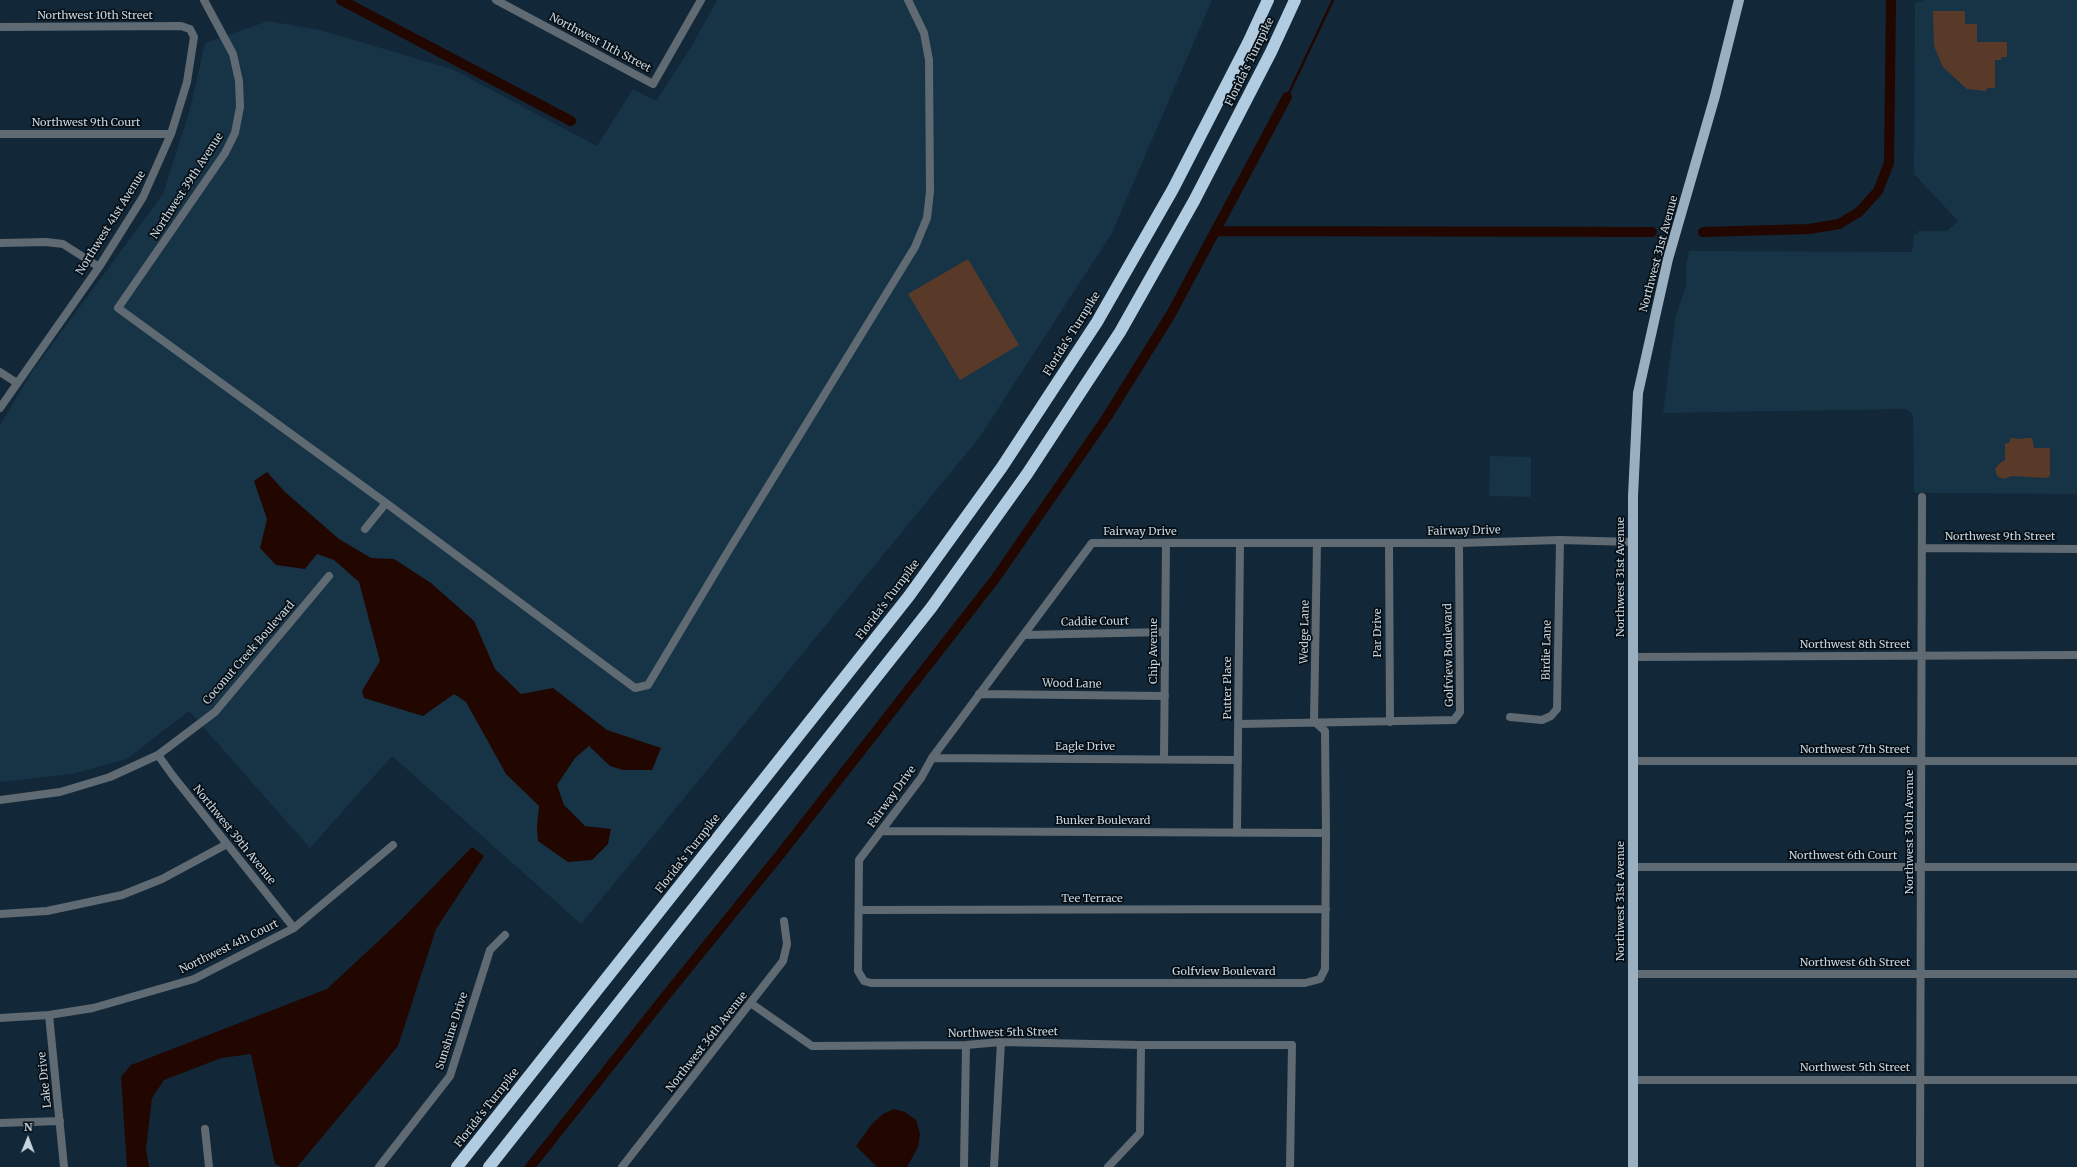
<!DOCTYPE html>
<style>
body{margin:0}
#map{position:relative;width:2077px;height:1167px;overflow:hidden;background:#122737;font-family:Merriweather,serif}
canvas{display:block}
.north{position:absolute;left:8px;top:1119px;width:40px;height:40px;-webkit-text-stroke:3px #060f16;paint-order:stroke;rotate:1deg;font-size:11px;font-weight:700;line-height:16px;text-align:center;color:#c7d4de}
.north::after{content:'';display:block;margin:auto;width:14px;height:18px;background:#c7d4de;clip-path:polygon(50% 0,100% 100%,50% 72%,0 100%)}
</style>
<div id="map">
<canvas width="2077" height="1167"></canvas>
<div class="north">N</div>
</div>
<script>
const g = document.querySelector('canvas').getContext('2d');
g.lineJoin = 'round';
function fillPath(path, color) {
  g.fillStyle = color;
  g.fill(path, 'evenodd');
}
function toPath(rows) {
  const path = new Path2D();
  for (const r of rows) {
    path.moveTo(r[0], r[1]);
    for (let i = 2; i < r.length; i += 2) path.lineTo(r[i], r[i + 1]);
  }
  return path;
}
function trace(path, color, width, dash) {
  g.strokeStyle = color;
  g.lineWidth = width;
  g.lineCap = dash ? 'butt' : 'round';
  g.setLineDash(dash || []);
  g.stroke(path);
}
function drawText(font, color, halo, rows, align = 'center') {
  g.font = font + ' Merriweather,serif';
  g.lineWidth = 3.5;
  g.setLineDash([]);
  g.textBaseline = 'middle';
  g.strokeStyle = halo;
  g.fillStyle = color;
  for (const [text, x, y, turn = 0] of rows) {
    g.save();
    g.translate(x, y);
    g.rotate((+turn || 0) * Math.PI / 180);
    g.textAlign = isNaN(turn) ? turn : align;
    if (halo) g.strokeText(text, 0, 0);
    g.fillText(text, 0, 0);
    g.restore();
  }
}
const built = toPath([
 [717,0,1212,0,1112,233,979,438,581,924,392,756,310,848,189,711,127,759,72,774,0,782,0,425,33,370,163,194,190,109,205,43,268,21,320,30,452,69,597,146,633,89,656,101,691,47],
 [1924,0,2077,0,2077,494,1914,493,1913,416,1911,412,1906,409,1663,413,1676,315,1686,286,1686,267,1689,251,1912,252,1914,235,1917,235,1918,231,1947,231,1958,221,1914,174,1915,3],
 [1490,456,1531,457,1531,497,1489,496]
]);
const green = toPath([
 [1933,11,1965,11,1965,24,1977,24,1977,42,2007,42,2007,57,2001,57,2001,60,1995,60,1995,88,1987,88,1986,91,1967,89,1943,67,1934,46],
 [968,259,1019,345,960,380,908,294],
 [2010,438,2023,439,2024,438,2032,438,2034,448,2050,448,2050,476,2046,478,2012,476,2003,479,1997,476,1995,469,2000,463,2005,460,2005,444,2010,442]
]);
const water = toPath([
 [267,472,285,492,339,539,371,558,394,559,431,583,474,621,495,669,521,694,553,688,607,730,661,748,652,770,623,770,610,766,589,746,575,758,557,785,564,805,585,826,611,829,608,844,592,860,568,862,538,841,537,827,539,806,506,774,466,702,454,694,423,716,364,698,362,691,380,661,359,582,334,560,317,554,305,569,276,565,260,548,267,519,254,481],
 [472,847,484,856,436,929,398,1046,297,1167,282,1167,275,1164,251,1054,221,1058,164,1080,152,1098,146,1149,149,1167,127,1167,121,1077,131,1065,327,989,401,920],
 [894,1109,905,1112,916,1120,920,1134,918,1147,907,1167,877,1167,856,1146,872,1124,883,1114]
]);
const stream = toPath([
 [1287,97,1333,0]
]);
const canal = toPath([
 [341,0,571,121],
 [1216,231,1652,232],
 [1703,232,1809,229,1839,224,1859,212,1878,191,1889,163,1891,0],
 [530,1167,668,993,782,852,995,579,1107,417,1171,314,1287,97]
]);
const minor = toPath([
 [204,0,233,54,239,81,240,107,235,133,225,153,118,308,386,503,635,688,648,685,724,558,915,247,927,218,930,192,929,60,924,33,908,0],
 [496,0,653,84,701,0],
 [0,27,181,26,190,29,194,37,187,82,171,134,143,197,99,267,0,408],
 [0,134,171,134],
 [0,243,46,242,63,244,99,267],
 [0,372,17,383],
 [365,529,386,503],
 [1317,543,1314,721,1325,731,1326,833,1325,969,1320,979,1305,983,871,983,864,981,858,971,859,860,921,778,932,758,1092,543,1459,543,1560,540,1633,542],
 [1389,543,1390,722],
 [1923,548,2077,549],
 [1024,635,1165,632],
 [1634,657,2077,655],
 [979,694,1165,696],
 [1510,717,1542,720,1551,716,1557,709,1560,540],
 [1239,724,1454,720,1460,712,1459,543],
 [158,755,173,776,294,928],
 [932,758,1238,760],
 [1164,759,1166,543],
 [1633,761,2077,761],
 [0,800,60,792,110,777,158,755,215,712,329,576],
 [881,831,1326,833],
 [1237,833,1240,543],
 [1633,867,2077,867],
 [859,910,1326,909],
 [0,914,47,911,122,895,162,879,227,844],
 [1633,974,2077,974],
 [752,1004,812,1046,966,1045,1001,1042,1141,1045,1292,1045,1290,1167],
 [49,1015,64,1167],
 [0,1018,49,1015,93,1008,194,979,294,928,393,845],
 [1633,1080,2077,1080],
 [0,1123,60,1121],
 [205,1129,209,1167],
 [379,1167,450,1076,490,950,505,935],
 [622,1167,783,961,787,944,784,921],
 [964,1167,966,1045],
 [994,1167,1001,1042],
 [1108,1167,1140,1133,1141,1045],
 [1920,1167,1922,497]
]);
const primary = toPath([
 [1633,1167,1633,496,1638,393,1668,259,1715,96,1739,0]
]);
const motorway = toPath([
 [457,1167,909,596,1002,467,1097,322,1173,189,1248,43,1268,0],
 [489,1167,931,608,1027,474,1120,332,1194,201,1271,52,1295,0]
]);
const streetNames = [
 ["Northwest 10th Street",95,16],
 ["Northwest 11th Street",600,43,28],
 ["Florida's Turnpike",1250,62,-64],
 ["Northwest 9th Court",86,123],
 ["Northwest 39th Avenue",187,186,-57],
 ["Northwest 41st Avenue",111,223,-58],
 ["Northwest 31st Avenue",1659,254,-75],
 ["Florida's Turnpike",1072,334,-58],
 ["Fairway Drive",1464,531,-1],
 ["Fairway Drive",1140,532],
 ["Northwest 9th Street",2000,537],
 ["Northwest 31st Avenue",1621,577,-90],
 ["Florida's Turnpike",888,600,-53],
 ["Caddie Court",1095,622,-1],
 ["Wedge Lane",1305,632,-89],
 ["Par Drive",1378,633,-90],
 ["Northwest 8th Street",1855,645],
 ["Birdie Lane",1547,650,-89],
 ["Chip Avenue",1154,651,-90],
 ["Coconut Creek Boulevard",249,653,-49],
 ["Golfview Boulevard",1449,655,-91],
 ["Wood Lane",1072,684,1],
 ["Putter Place",1228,688,-90],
 ["Eagle Drive",1085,747],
 ["Northwest 7th Street",1855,750],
 ["Fairway Drive",892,797,-54],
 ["Bunker Boulevard",1103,821],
 ["Northwest 30th Avenue",1910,832,-90],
 ["Northwest 39th Avenue",234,835,51],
 ["Florida's Turnpike",688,854,-52],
 ["Northwest 6th Court",1843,856],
 ["Tee Terrace",1092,899],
 ["Northwest 31st Avenue",1621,901,-90],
 ["Northwest 4th Court",229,947,-26],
 ["Northwest 6th Street",1855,963],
 ["Golfview Boulevard",1224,972],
 ["Sunshine Drive",452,1031,-72],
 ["Northwest 5th Street",1003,1033,-1],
 ["Northwest 36th Avenue",707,1042,-52],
 ["Northwest 5th Street",1855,1068],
 ["Lake Drive",45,1080,-96],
 ["Florida's Turnpike",487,1108,-52]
];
fillPath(built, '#173346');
fillPath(green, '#593a29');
fillPath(water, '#210700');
trace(stream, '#210700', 2.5);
trace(canal, '#210700', 10);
trace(minor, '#606a72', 8);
trace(primary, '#9ab0c1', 10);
trace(motorway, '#b1cce0', 12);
drawText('11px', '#c7d4de', '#060f16', streetNames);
</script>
